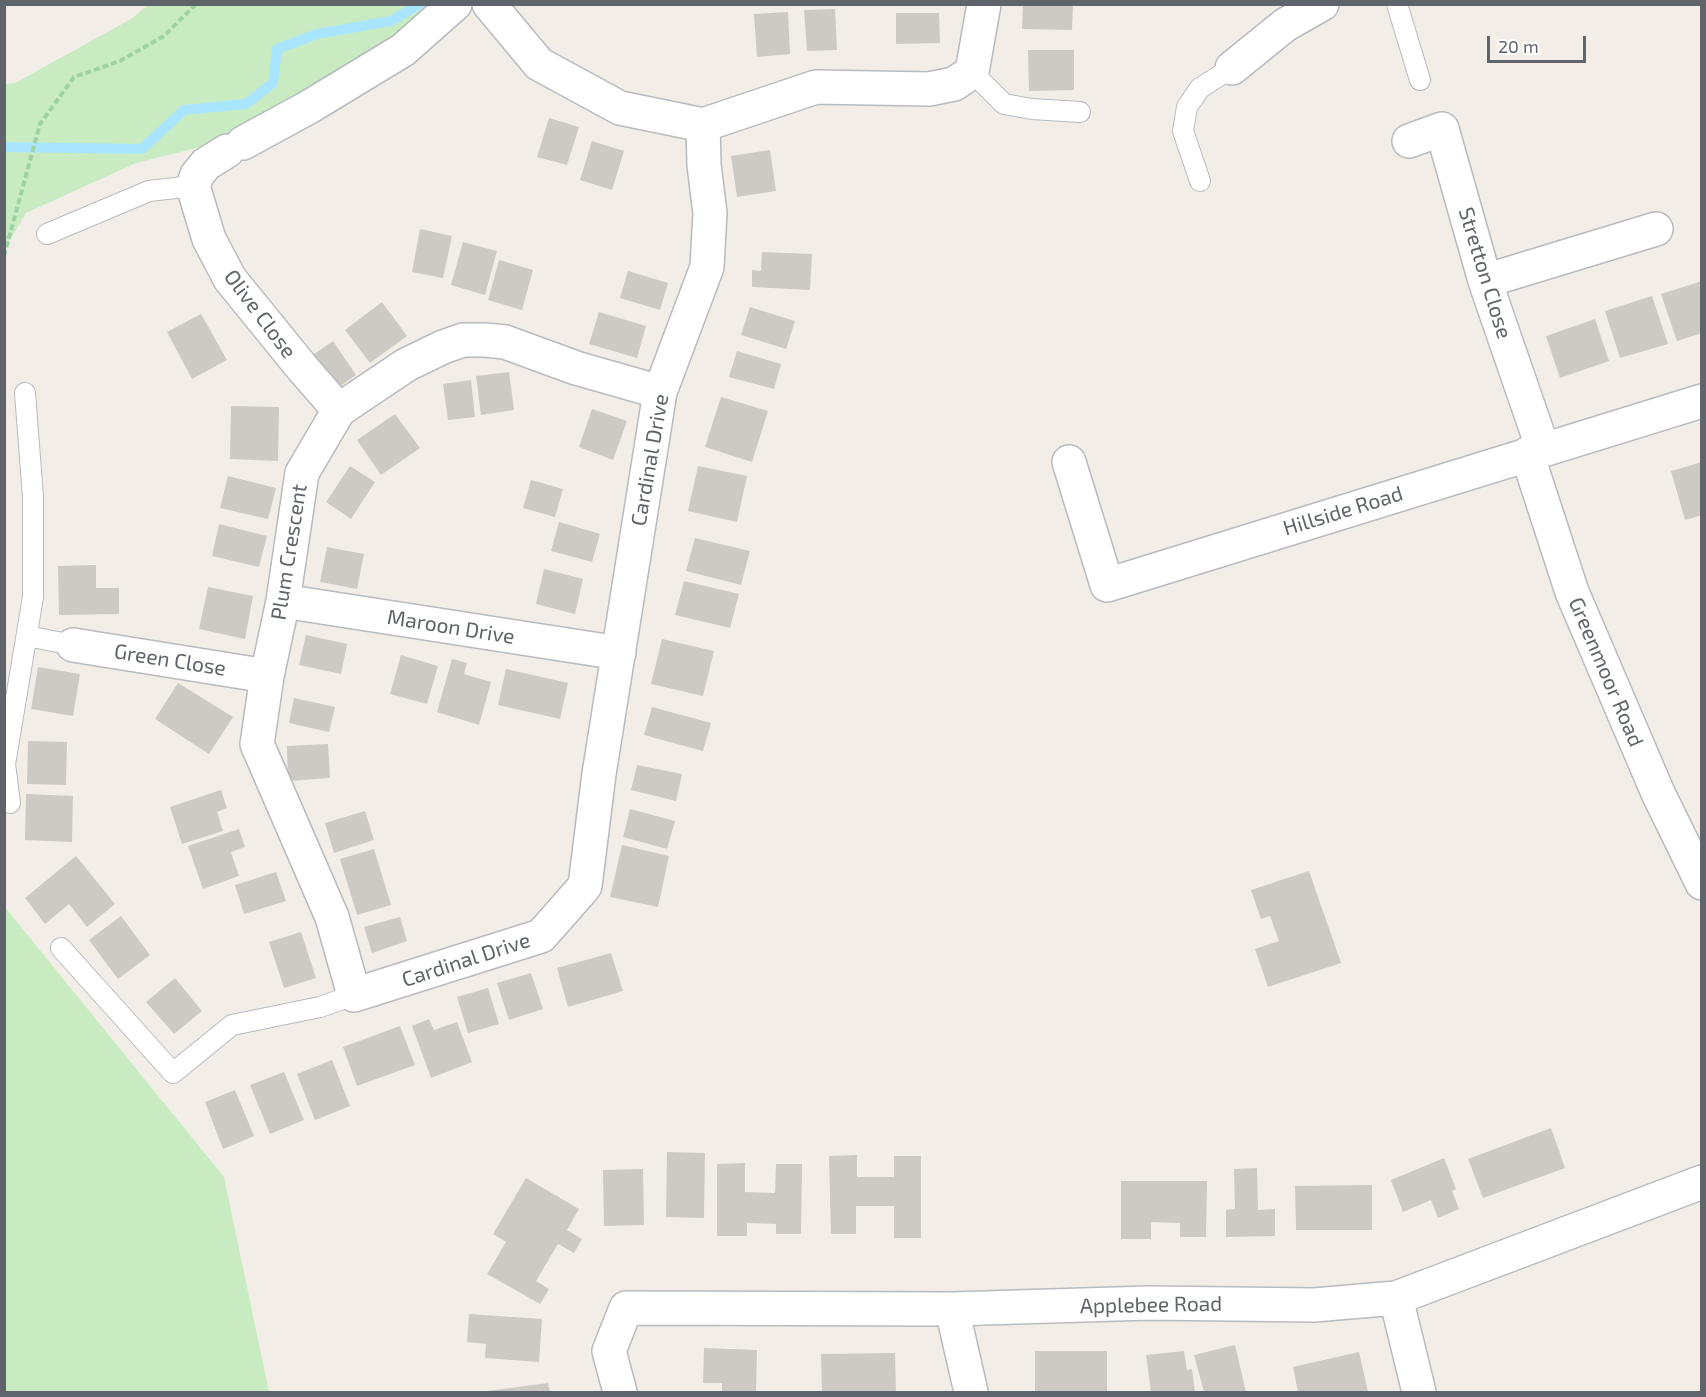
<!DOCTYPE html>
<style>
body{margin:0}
#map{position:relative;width:1706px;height:1397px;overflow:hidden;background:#f2eee7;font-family:"Exo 2",sans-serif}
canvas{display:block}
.frame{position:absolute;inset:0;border:6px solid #5e6469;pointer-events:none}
.scale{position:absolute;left:1487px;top:36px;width:99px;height:27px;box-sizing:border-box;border:3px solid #5e6469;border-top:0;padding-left:8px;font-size:18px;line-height:21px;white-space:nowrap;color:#5e6469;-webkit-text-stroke:4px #fff;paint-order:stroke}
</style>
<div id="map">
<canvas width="1706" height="1397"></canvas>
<div class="frame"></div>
<div class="scale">20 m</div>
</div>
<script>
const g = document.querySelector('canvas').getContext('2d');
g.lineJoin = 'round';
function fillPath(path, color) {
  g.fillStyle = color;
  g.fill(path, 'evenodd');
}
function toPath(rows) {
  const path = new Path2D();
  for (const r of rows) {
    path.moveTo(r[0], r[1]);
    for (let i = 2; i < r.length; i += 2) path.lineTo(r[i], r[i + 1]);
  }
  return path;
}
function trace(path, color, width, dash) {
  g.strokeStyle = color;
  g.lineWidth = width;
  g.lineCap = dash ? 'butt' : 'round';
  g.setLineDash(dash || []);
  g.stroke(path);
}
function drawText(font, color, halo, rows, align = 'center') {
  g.font = font + ' "Exo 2",sans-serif';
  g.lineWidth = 6;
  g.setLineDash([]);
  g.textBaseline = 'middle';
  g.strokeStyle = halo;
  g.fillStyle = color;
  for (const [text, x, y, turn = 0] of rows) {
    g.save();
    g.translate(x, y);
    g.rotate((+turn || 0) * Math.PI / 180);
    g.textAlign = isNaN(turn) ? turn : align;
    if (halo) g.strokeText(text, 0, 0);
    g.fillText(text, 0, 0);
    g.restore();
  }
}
const green = toPath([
 [148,5,465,5,322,117,136,163,26,213,5,248,5,84,15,83,131,19],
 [4,906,224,1177,269,1392,5,1392]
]);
const stream = toPath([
 [4,147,142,149,184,110,246,104,273,83,277,49,317,34,391,21,420,4]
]);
const building = toPath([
 [1023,4,1073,4,1072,30,1022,29],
 [835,9,837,50,807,51,804,10],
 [788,12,790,54,757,57,754,14],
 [896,13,939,13,940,43,896,44],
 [1028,50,1074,50,1074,90,1029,91],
 [549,118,579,127,567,165,537,157],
 [592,141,624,151,612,190,580,180],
 [770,150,776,191,737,197,731,156],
 [420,229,452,236,443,278,412,272],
 [463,242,497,251,485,295,451,285],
 [762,252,812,254,810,290,752,287,752,270,761,271],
 [499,260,533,270,522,310,488,300],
 [628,271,668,283,660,310,620,298],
 [1702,281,1702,333,1677,341,1661,294],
 [1652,296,1668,344,1620,358,1605,311],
 [382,302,407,336,370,363,345,330],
 [750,307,795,321,786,349,741,335],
 [599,312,646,326,637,358,589,344],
 [201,314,227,360,192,379,167,332],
 [1595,319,1609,361,1560,378,1546,336],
 [333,341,356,375,330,393,307,359],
 [737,351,781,364,774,389,729,377],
 [509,372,514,410,481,415,476,376],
 [471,380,475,417,448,420,443,384],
 [721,397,768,411,752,462,705,447],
 [231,406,279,407,278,461,230,459],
 [592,409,627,421,613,460,579,447],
 [395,414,420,448,381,475,357,440],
 [1702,462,1702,515,1685,520,1671,471],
 [350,466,375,482,351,519,326,502],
 [698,466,747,476,737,522,688,511],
 [228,476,276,488,268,519,220,508],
 [531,480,563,489,555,517,523,508],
 [559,522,600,534,592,562,551,551],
 [219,524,267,536,259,567,212,556],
 [695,538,750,551,741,585,686,571],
 [327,547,364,554,357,589,320,582],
 [96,565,96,588,119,588,119,614,59,615,58,566],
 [544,569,583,579,575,614,536,604],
 [684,581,739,594,730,628,675,615],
 [208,587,253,596,245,639,199,629],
 [306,635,347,644,341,674,299,665],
 [662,639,714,651,703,696,651,684],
 [401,655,438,666,427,704,390,694],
 [452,659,467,663,464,674,491,682,479,725,437,712],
 [38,667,80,674,73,716,31,709],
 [506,669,568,683,560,719,498,705],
 [178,683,233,717,209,754,155,719],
 [294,698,335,707,329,732,289,723],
 [652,707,711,723,703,751,644,735],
 [28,741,67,742,66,785,27,784],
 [328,744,330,778,288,781,287,746],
 [637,765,682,774,676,801,631,790],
 [221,790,227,808,217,812,223,831,182,844,170,807],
 [26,794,73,796,72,842,25,840],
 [630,809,675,821,667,849,623,837],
 [365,811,374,840,334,853,325,823],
 [239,829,245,847,231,852,239,876,203,889,188,846],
 [622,845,669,856,658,907,610,897],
 [374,849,391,905,357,915,340,859],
 [76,856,115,904,87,927,69,904,45,924,25,898],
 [1309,871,1341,963,1268,987,1255,949,1279,941,1270,916,1261,919,1251,890],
 [276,872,286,901,244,914,235,885],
 [121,916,150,955,118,979,89,940],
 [400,917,407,941,372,953,364,927],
 [301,932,316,978,284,988,269,942],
 [611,953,623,991,568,1007,557,968],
 [531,973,543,1009,509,1020,497,983],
 [175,978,202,1011,174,1034,146,1002],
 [488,988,499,1024,468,1033,457,997],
 [429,1019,434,1030,457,1022,472,1062,431,1078,412,1026],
 [400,1026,415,1065,357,1086,343,1047],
 [332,1060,350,1106,315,1120,297,1074],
 [284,1072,304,1120,270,1134,250,1085],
 [235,1090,254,1136,223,1149,205,1102],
 [1551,1128,1565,1168,1483,1198,1468,1159],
 [667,1152,705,1153,704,1218,666,1217],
 [857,1155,857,1177,894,1177,894,1156,921,1156,921,1238,894,1238,894,1206,856,1206,856,1234,831,1234,829,1156],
 [1444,1158,1456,1189,1452,1191,1459,1209,1438,1218,1431,1200,1403,1212,1391,1180],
 [745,1163,745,1192,775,1193,776,1164,802,1164,801,1234,776,1234,776,1224,747,1223,747,1236,717,1236,717,1164],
 [1257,1168,1258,1210,1275,1209,1275,1236,1226,1237,1226,1210,1235,1209,1234,1169],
 [643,1169,644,1225,604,1226,603,1170],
 [526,1178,579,1209,567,1230,582,1239,574,1253,558,1244,536,1281,549,1289,540,1304,487,1274,506,1242,493,1234],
 [1121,1181,1207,1181,1206,1237,1180,1237,1180,1223,1151,1222,1151,1239,1121,1239],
 [1372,1185,1372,1230,1296,1230,1295,1186],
 [469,1314,542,1319,539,1362,485,1358,486,1344,467,1342],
 [1235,1345,1246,1392,1204,1392,1194,1355],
 [704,1348,757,1350,756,1392,722,1392,722,1383,703,1383],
 [1035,1351,1107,1351,1107,1392,1035,1392],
 [1184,1351,1187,1370,1192,1369,1195,1392,1151,1392,1146,1355],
 [1359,1352,1368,1392,1298,1392,1293,1367],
 [895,1353,896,1392,822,1392,821,1354],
 [548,1383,550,1392,487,1392,487,1391]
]);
const path = toPath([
 [4,256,40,124,74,77,120,61,164,36,196,4]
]);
const lane = toPath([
 [1397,4,1420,80],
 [972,72,1004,104,1032,109,1080,112],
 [1200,181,1183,131,1187,107,1200,88,1232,68],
 [47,234,149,191,193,186],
 [27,636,73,645],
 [10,803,5,764,33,597,33,497,25,393],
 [61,948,173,1073,232,1025,320,1007,354,995]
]);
const street = toPath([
 [489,4,539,64,620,108,703,125],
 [1232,68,1285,25,1322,4],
 [1409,141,1442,129,1485,281,1543,449],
 [243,143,309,107,403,50,455,4],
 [227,151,206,164,197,175,193,186,209,239,230,279,304,370,339,410],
 [1485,281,1656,229],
 [660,392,576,368,505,342,485,340,463,340,443,347,406,365,339,410,302,473,283,601,267,676,257,744,332,917,354,995,541,936,585,886,599,774,660,392,707,267,710,213,704,165,703,125,816,87,929,89,954,84,972,72,984,4],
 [1527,454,1572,592,1658,793,1702,883],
 [1069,462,1107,585,1702,401],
 [283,601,619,653],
 [73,645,267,676],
 [1396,1298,1419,1392],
 [952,1309,971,1392],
 [620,1392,609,1351,626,1308,952,1309,1149,1303,1314,1305,1396,1298,1702,1182]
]);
const streetNames = [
 ["Stretton Close",1485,273,73],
 ["Olive Close",260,314,53],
 ["Cardinal Drive",650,460,-80],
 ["Hillside Road",1343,511,-17],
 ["Plum Crescent",289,552,-81],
 ["Maroon Drive",451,627,9],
 ["Green Close",170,660,9],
 ["Greenmoor Road",1606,672,67],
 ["Cardinal Drive",466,960,-18],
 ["Applebee Road",1151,1305,-1]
];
fillPath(green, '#c8ebc2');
trace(stream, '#aae5ff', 10);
fillPath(building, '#cdc9c4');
trace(lane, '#b7bbbf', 22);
trace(street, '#b7bbbf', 36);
trace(path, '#9dd2a5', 4, [6, 3]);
trace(lane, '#fff', 20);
trace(street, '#fff', 33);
drawText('21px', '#5e6469', '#fff', streetNames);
</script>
